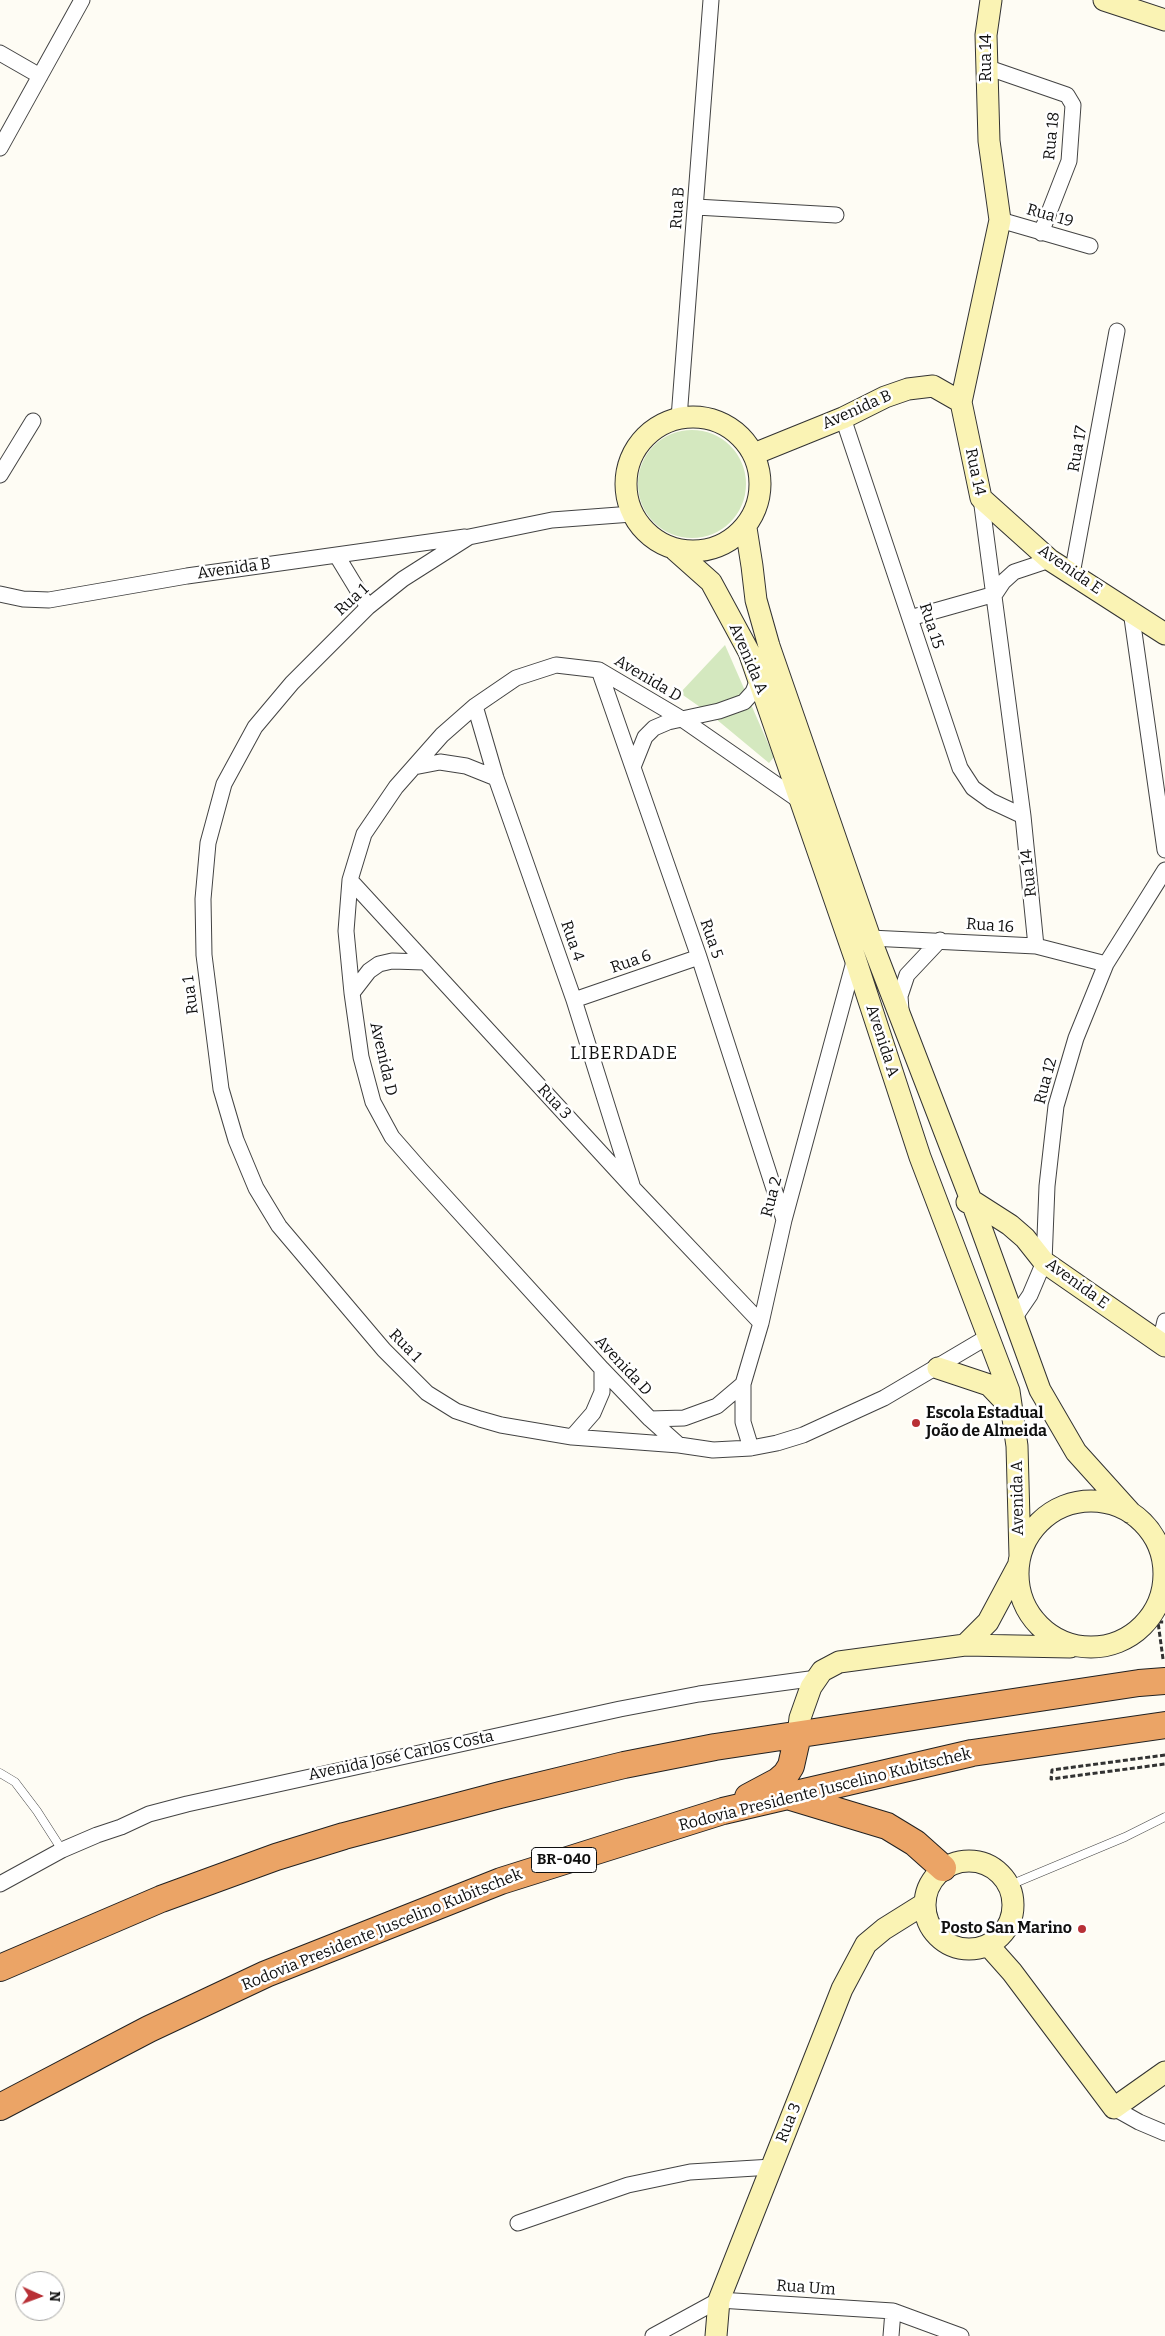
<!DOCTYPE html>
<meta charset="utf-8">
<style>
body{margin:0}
#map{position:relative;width:1165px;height:2336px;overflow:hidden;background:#fefcf4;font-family:Bitter,serif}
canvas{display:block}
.north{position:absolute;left:15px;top:2271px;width:50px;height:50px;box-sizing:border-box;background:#fff;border:1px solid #9f9f9f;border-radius:50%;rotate:92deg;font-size:14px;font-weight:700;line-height:20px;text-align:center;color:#101010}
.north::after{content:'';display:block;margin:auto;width:18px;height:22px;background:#b83036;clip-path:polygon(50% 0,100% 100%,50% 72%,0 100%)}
</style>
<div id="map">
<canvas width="1165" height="2336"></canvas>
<div class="north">N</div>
</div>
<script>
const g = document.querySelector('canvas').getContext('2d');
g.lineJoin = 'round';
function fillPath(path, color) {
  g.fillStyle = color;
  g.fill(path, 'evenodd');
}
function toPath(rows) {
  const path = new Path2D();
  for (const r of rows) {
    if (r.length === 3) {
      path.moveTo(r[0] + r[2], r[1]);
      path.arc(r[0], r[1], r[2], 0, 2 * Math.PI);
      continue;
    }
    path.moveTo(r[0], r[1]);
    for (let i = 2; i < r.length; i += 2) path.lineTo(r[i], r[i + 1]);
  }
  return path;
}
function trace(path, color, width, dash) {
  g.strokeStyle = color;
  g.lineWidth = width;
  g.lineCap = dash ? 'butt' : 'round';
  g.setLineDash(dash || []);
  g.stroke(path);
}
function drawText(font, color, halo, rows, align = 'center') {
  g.font = font + ' Bitter,serif';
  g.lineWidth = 5;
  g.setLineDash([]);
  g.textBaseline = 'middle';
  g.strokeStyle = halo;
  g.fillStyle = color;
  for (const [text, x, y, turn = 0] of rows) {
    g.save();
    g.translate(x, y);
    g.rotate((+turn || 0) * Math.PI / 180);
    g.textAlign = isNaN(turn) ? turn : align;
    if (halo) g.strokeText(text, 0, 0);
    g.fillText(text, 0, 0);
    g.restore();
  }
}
const green = toPath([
 [692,484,54],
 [725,645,774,757,769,763,710,714,680,693]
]);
const path = toPath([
 [1163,1659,1158,1622,1165,1622],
 [1165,1755,1052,1770,1051,1779,1165,1764]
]);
const lane = toPath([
 [0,1773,15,1782,37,1811,62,1850],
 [1010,1885,1125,1837,1165,1817]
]);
const street = toPath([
 [0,53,40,76],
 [986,67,1067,95,1073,105,1069,161,1041,233],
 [0,148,82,0],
 [696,207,836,215],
 [1000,220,1090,246],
 [679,418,711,0],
 [843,418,960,768,973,788,991,801,1023,816],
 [0,475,33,421],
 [981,498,1023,816,1036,946],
 [632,514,552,520,469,537,403,579,368,607,292,683,255,727,224,784,208,843,203,899,204,955,221,1089,236,1140,256,1188,279,1226,384,1350,427,1393,456,1411,480,1419,501,1425,572,1437,679,1445],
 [337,556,368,607],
 [1072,574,1117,331],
 [0,594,23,599,49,600,187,576,465,537],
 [1131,611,1165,850],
 [910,618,995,594,1003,582,1014,572,1050,560],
 [599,670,699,957,784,1220],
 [475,706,496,778,574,1000,632,1185],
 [414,767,440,762,466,766,496,778],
 [633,767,645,737,654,728,668,722,719,711,744,702,753,692,759,677],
 [800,801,682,719,599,670,556,665,516,678,475,706,442,735,396,787,364,834,350,880,346,931,352,993,361,1057,373,1102,392,1137,420,1169,602,1369,650,1419,679,1445,713,1450,751,1448,777,1443,803,1435,884,1398,989,1336],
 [350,880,633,1188,761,1323],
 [870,938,1036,946,1106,964],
 [352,993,369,971,379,964,392,961,424,962],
 [574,1000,699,957],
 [901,1010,900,996,907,975,940,940],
 [1015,1317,1030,1295,1044,1262,1047,1186,1056,1106,1076,1038,1106,964,1165,870],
 [1160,1342,1165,1321],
 [650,1419,684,1418,717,1406,743,1384],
 [572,1437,593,1413,602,1392,602,1369],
 [751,1448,743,1422,743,1384,761,1323,784,1220,855,958],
 [0,1884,62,1850,97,1835,121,1827,149,1814,187,1804,620,1709,699,1694,817,1678],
 [1114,2108,1139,2122,1165,2133],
 [518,2223,628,2185,690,2172,772,2167],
 [653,2336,719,2300,893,2311,961,2336],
 [891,2336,893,2311]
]);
const secondary = toPath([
 [991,0,986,35,989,141,1000,220,961,402,981,498,1050,560,1165,634],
 [1104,0,1165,20],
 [693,484,67],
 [754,454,843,418,885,397,908,389,933,386,961,402],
 [746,528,752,566,756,600,769,646,870,938,971,1200,1040,1390,1076,1452,1131,1513],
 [675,550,711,582,749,652,855,958,920,1157,1009,1391,1017,1446,1020,1556],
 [967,1202,971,1200,1010,1225,1025,1238,1044,1262,1165,1346],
 [938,1368,989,1385,1011,1408],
 [1091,1574,73],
 [965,1645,988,1622,1018,1566],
 [798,1735,800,1718,811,1687,822,1671,839,1662,965,1645,1070,1647],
 [969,1905,44],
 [988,1945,1012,1972,1114,2108,1165,2072],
 [716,2336,719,2300,842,1989,866,1944,884,1929,924,1904]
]);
const highway = toPath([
 [748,1797,778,1781,786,1774,791,1766,798,1735],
 [791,1797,887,1826,915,1843,943,1868],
 [0,1968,161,1899,276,1857,344,1836,500,1795,624,1765,715,1747,1139,1683,1165,1681],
 [0,2107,149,2029,266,1974,501,1881,723,1811,972,1753,1165,1725]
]);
const markers = [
 [916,1423,5,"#b83036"],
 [1082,1929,5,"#b83036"]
];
const shields = [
 [564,1860,65]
];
const shieldNames = [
 ["BR-040",564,1860]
];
const streetNames = [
 ["Rua 14",987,58,-90],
 ["Rua 18",1052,136,-84],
 ["Rua B",678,208,-86],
 ["Rua 19",1050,216,16],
 ["Avenida B",857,410,-24],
 ["Rua 17",1078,449,-80],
 ["Rua 14",975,472,78],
 ["Avenida B",234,569,-8],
 ["Avenida E",1070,570,35],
 ["Rua 1",352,600,-42],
 ["Rua 15",931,626,72],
 ["Avenida A",748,659,67],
 ["Avenida D",648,679,31],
 ["Rua 14",1029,873,-96],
 ["Rua 16",990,926,4],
 ["Rua 5",711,939,71],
 ["Rua 4",572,941,71],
 ["Rua 6",631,962,-19],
 ["Rua 1",191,995,-97],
 ["Avenida A",882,1041,72],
 ["Avenida D",383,1059,77],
 ["Rua 12",1046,1081,-75],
 ["Rua 3",554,1102,47],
 ["Rua 2",772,1197,-75],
 ["Avenida E",1077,1284,36],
 ["Rua 1",405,1346,46],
 ["Avenida D",623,1366,47],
 ["Avenida A",1018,1498,-91],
 ["Avenida José Carlos Costa",401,1756,-12],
 ["Rodovia Presidente Juscelino Kubitschek",825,1790,-14],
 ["Rodovia Presidente Juscelino Kubitschek",382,1930,-22],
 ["Rua 3",789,2123,-68],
 ["Rua Um",806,2288,4]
];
const poiNames = [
 ["Escola Estadual",926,1414],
 ["João de Almeida",926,1432],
 ["Posto San Marino",1072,1929,"right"]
];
const neighbourhoodNames = [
 ["LIBERDADE",624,1054]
];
fillPath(green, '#d4e8bf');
trace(lane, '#434343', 9);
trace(street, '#434343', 17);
trace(secondary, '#323232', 23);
trace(highway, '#212121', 28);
trace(path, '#323232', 3, [5, 2.5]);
trace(lane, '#fff', 8);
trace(street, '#fff', 15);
trace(secondary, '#faf3b4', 21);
trace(highway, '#eba466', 26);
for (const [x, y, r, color] of markers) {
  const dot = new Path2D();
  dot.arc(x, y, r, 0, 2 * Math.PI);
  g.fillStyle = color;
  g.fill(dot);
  trace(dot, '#fff', 2);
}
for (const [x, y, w] of shields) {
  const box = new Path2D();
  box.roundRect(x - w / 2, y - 12.5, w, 25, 4);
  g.fillStyle = '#fff';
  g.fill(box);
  trace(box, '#101010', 1);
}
drawText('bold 15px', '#101010', null, shieldNames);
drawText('16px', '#101010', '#fff', streetNames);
drawText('bold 16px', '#101010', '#fff', poiNames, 'left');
g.letterSpacing = '1px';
drawText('18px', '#101010', '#fff', neighbourhoodNames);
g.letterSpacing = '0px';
</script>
